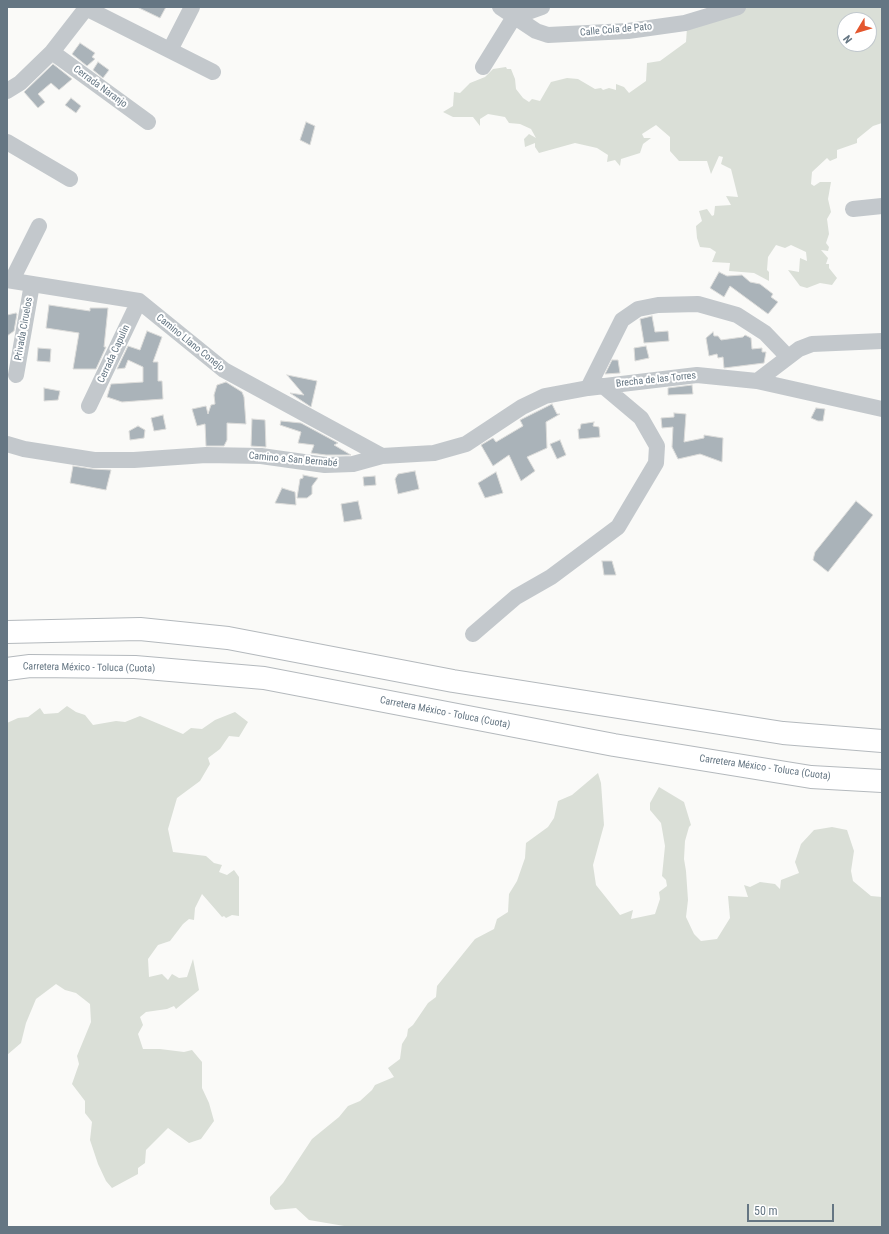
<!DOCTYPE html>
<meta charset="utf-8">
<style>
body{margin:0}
#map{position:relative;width:889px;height:1234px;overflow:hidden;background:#fafaf8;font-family:"Roboto Condensed",sans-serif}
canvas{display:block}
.frame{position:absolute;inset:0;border:8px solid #657683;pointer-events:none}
.north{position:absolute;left:837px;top:12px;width:40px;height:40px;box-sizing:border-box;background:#fff;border:1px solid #c1c8cd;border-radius:50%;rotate:232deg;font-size:11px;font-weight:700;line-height:16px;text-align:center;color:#657683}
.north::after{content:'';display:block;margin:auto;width:14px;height:18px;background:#e4572e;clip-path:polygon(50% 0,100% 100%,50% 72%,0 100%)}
.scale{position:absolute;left:747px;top:1204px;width:87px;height:18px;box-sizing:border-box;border:2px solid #657683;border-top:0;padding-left:5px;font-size:12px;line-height:14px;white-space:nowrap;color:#657683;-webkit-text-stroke:3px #fff;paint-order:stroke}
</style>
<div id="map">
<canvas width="889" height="1234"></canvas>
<div class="frame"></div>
<div class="north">N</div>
<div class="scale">50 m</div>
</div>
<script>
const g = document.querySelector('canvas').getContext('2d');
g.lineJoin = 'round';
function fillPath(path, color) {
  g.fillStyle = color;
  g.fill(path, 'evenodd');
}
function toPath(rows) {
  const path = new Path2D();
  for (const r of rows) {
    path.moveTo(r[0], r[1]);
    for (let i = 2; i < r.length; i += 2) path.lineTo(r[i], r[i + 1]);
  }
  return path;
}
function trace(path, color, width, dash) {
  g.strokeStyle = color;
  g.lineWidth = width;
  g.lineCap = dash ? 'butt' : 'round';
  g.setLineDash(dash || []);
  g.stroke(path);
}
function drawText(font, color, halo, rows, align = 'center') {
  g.font = font + ' "Roboto Condensed",sans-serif';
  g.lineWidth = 4;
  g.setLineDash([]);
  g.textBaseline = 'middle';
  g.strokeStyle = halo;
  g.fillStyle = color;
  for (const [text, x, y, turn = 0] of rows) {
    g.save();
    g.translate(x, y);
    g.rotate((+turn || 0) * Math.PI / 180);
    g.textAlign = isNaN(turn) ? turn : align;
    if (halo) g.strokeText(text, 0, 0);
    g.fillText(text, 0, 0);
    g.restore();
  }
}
const green = toPath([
 [709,7,882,7,882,123,873,126,857,139,857,143,837,150,837,158,830,161,827,158,812,172,811,184,814,186,820,182,831,182,828,199,831,212,827,219,829,234,826,243,829,247,828,251,821,250,828,258,826,264,829,264,829,268,837,278,832,285,820,283,807,288,800,286,788,270,799,272,800,258,807,261,806,252,791,245,785,248,776,245,768,257,767,270,769,272,769,281,754,273,729,271,730,263,712,262,716,252,710,248,700,247,697,238,696,226,702,221,699,211,707,209,712,216,714,215,715,206,731,205,726,196,738,197,731,169,721,164,723,157,719,156,711,174,707,161,679,161,670,151,670,137,656,125,642,134,644,138,651,138,643,144,640,153,621,159,620,166,615,160,607,162,608,155,597,148,575,143,539,153,535,147,535,143,525,147,524,139,529,134,536,138,531,129,520,124,509,123,505,117,488,114,480,119,480,126,473,117,453,117,443,112,453,106,454,92,460,93,470,83,485,77,493,69,506,67,507,69,511,69,515,79,516,89,523,98,529,102,532,99,540,101,551,82,567,78,578,79,595,89,601,88,603,90,609,88,616,90,616,84,624,87,629,93,646,81,647,63,660,61,686,42,687,28],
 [845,20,869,20,869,44,845,44],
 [67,706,76,712,85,715,93,725,116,721,125,722,140,716,183,734,191,728,202,729,215,720,235,712,248,722,239,737,229,736,220,749,208,758,210,764,200,781,177,798,168,829,173,852,206,856,214,863,222,865,219,872,227,875,234,870,239,877,239,916,232,915,226,918,224,916,222,917,202,894,195,908,194,920,189,919,183,924,170,941,158,945,148,959,149,977,162,974,168,980,172,974,179,978,187,977,193,959,199,990,176,1009,174,1006,167,1009,146,1012,140,1017,143,1025,138,1034,143,1049,160,1049,184,1052,192,1050,202,1062,202,1088,209,1103,214,1121,201,1139,189,1143,168,1128,146,1150,145,1163,138,1168,138,1174,112,1188,106,1181,98,1164,90,1140,92,1122,85,1113,85,1101,72,1084,79,1064,77,1056,91,1022,90,1004,76,993,65,990,56,984,36,999,26,1023,21,1043,7,1055,7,723,18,718,28,717,40,708,44,714,58,713],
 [598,773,601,783,604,825,593,865,596,885,620,915,633,910,631,919,655,914,660,899,659,892,667,886,666,880,662,876,665,846,661,823,650,810,650,803,659,787,684,802,691,825,689,827,685,841,684,859,686,871,688,900,686,917,694,934,701,941,717,939,730,918,728,896,748,897,744,885,750,887,760,882,775,884,780,889,781,880,799,873,795,862,801,844,814,830,832,827,847,830,854,851,851,871,853,881,871,896,882,897,882,1227,350,1227,309,1220,296,1208,275,1210,270,1204,270,1197,283,1183,312,1139,339,1117,348,1106,360,1101,372,1090,375,1085,394,1077,388,1068,400,1059,402,1044,407,1036,408,1029,413,1025,428,1003,436,997,437,986,475,939,494,929,497,919,508,912,509,894,517,881,525,858,526,843,548,827,554,818,558,801,572,795]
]);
const building = toPath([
 [137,7,166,7,160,18,137,7],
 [80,43,95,53,92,57,95,59,87,66,72,54,80,43],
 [98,62,109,70,103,78,93,70,98,62],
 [53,64,72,79,59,90,51,83,38,94,45,102,38,108,24,92,53,64],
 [71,98,81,106,76,113,65,105,71,98],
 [306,122,315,126,310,145,300,140,306,122],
 [719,272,727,276,742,275,750,282,760,284,773,294,771,297,778,302,768,314,730,286,724,297,710,288,719,272],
 [49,305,90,311,90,308,108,308,104,347,106,347,96,369,73,369,79,333,46,328,49,305],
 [16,313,17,314,14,331,7,336,7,315,16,313],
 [652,316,655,332,668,331,669,341,644,343,640,319,652,316],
 [147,331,162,337,153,362,158,362,158,381,162,381,163,399,122,402,107,397,111,384,143,382,143,367,128,360,125,368,117,369,128,346,140,350,147,331],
 [713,332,714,336,718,336,721,340,743,337,745,335,751,338,752,349,762,348,762,352,766,352,764,363,724,368,723,357,718,358,717,354,709,356,706,338,713,332],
 [646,346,649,358,635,361,634,348,646,346],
 [38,348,51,349,50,362,37,361,38,348],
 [612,360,618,360,620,373,605,374,612,360],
 [287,375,317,381,311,407,290,393,304,395,287,375],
 [226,382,242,392,244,397,246,424,227,423,227,440,224,446,206,446,205,424,197,426,192,409,206,406,208,414,211,405,215,404,214,395,217,385,226,382],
 [692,385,693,394,668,395,668,388,692,385],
 [44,388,60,391,58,400,44,401,44,388],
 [552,404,557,414,560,414,546,422,547,448,527,457,535,471,521,481,509,455,493,466,481,445,493,438,496,442,523,426,520,420,552,404],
 [816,408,825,409,823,421,818,421,811,418,816,408],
 [674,413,686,414,684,442,704,438,704,435,723,438,722,462,700,454,678,459,672,447,673,427,662,428,661,418,674,417,674,413],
 [163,415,166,429,154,431,151,418,163,415],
 [252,419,265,420,266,447,251,446,252,419],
 [281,421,301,423,338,443,334,445,351,455,326,455,311,453,314,445,298,443,301,432,280,425,281,421],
 [594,422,593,426,599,427,600,437,579,439,578,429,580,429,581,424,594,422],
 [138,426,145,430,144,438,130,440,129,431,138,426],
 [560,440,566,455,557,459,550,444,560,440],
 [73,466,93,469,111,470,106,490,70,483,73,466],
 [415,471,419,489,398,494,395,479,398,474,415,471],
 [496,472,503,493,485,498,478,483,496,472],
 [303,475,318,478,312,486,312,494,307,498,297,498,300,479,303,478,303,475],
 [375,476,376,485,364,486,363,477,375,476],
 [282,488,295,492,296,505,275,503,282,488],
 [358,501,362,519,344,522,341,504,358,501],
 [856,501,873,515,828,572,813,560,815,552,856,501],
 [602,561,612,561,616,575,604,575,602,561]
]);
const minor = toPath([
 [500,7,536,31,548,35,628,31,685,23,738,7],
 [86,8,213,72],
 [170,50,192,7],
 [52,52,148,122],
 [483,67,514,17,542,7],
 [7,91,20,83,52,52,87,7],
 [7,142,70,179],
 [853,209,882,206],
 [7,280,139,301,224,370,382,456],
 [12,280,39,226],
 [16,375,32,284],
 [757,381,799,349,812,344,882,341],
 [588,388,622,320,638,309,658,305,698,304,737,315,765,333,788,357],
 [89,406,139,301],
 [7,444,24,449,94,460,134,460,206,455,261,456,325,465,353,464,382,456,434,453,466,444,522,407,545,396,588,388,697,375,757,381,882,409],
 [473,634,516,597,551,577,618,527,656,463,657,446,641,418,603,386]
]);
const highway = toPath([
 [7,632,140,629,228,638,453,681,783,733,882,741],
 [7,669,30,666,135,667,264,678,614,745,811,777,882,781]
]);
const streetNames = [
 ["Calle Cola de Pato",616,30,-5],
 ["Cerrada Naranjo",100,87,36],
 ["Privada Ciruelos",24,329,-80],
 ["Camino Llano Conejo",190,343,39],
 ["Cerrada Capulin",114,354,-65],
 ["Brecha de las Torres",656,380,-6],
 ["Camino a San Bernabé",293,460,5],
 ["Carretera México - Toluca (Cuota)",89,668,1],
 ["Carretera México - Toluca (Cuota)",445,713,11],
 ["Carretera México - Toluca (Cuota)",765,768,8]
];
fillPath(green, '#dadfd7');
fillPath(building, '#aab3b9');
trace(building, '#dcdcda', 1);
trace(highway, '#b4b9bd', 24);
trace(minor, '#c3c8cc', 16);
trace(highway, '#fff', 22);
drawText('10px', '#657683', '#fff', streetNames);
</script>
